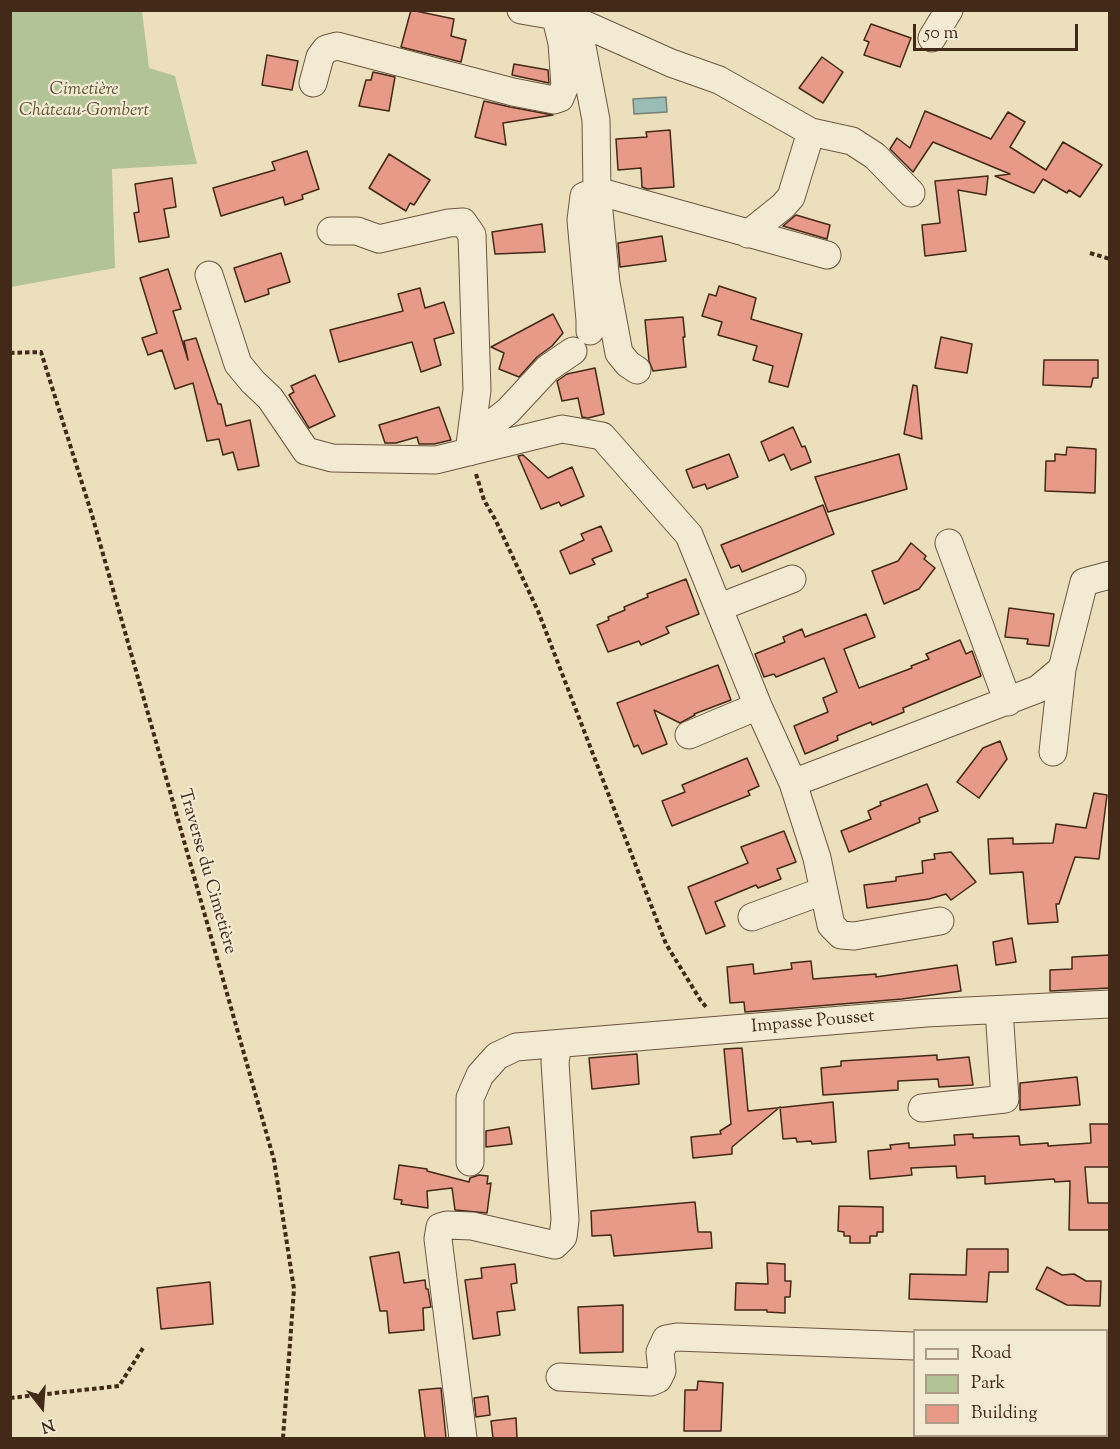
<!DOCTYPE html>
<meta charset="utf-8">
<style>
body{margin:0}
#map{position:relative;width:1120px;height:1449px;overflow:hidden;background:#ecdfbc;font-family:"Sorts Mill Goudy",serif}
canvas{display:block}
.frame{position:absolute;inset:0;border:12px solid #432917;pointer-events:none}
.legend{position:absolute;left:913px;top:1329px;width:195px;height:108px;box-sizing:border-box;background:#f3ead3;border:2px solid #ad9d88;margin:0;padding:8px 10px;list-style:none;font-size:18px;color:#432917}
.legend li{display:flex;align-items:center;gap:12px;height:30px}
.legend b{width:30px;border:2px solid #ad9d88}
.north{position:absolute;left:12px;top:1377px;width:60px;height:60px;-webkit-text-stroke:4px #f3ead3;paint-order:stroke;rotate:163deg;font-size:16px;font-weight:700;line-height:24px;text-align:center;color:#432917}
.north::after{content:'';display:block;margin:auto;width:21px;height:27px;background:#432917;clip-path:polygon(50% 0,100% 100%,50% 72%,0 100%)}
.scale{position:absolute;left:913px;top:24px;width:165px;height:27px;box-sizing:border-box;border:3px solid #432917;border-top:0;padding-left:8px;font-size:18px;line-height:21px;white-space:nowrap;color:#432917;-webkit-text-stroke:4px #f3ead3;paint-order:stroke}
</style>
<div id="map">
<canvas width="1120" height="1449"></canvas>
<div class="frame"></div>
<ul class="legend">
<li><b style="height:8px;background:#f3ead3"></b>Road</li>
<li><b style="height:16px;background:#b2c395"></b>Park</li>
<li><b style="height:16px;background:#e79a88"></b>Building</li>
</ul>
<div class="north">N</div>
<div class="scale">50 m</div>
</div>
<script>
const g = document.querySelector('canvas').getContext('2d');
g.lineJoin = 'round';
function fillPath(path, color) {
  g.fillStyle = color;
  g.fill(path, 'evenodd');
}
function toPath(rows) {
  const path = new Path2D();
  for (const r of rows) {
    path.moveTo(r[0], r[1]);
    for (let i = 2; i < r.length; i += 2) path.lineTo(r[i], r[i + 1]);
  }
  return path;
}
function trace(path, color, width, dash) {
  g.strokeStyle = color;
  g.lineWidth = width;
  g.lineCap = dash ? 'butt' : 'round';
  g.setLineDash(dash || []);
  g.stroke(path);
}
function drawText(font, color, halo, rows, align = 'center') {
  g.font = font + ' "Sorts Mill Goudy",serif';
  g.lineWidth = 4.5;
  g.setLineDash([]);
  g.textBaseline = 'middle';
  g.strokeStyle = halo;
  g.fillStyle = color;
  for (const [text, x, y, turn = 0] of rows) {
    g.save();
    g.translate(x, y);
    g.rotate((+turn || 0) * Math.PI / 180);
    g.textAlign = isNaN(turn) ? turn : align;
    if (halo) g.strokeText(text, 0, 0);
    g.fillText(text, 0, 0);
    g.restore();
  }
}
const green = toPath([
 [11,10,142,11,149,68,175,76,197,164,112,169,115,268,11,287]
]);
const water = toPath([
 [666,97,667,112,634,114,633,99,666,97]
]);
const building = toPath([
 [411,10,454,19,451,36,466,40,461,62,401,47,411,10],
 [871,24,911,38,900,67,864,55,869,42,864,40,871,24],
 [267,55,298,61,292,90,262,85,267,55],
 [822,57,843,72,823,103,799,88,822,57],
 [514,64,548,70,549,83,512,75,514,64],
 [373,72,395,77,389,111,359,106,366,80,371,80,373,72],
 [484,101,510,107,553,115,503,123,506,145,475,137,484,101],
 [925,111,991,139,1008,112,1025,122,1010,147,1046,170,1063,142,1102,165,1080,197,1069,190,1067,193,1043,179,1034,193,995,176,1010,174,933,142,913,172,890,149,897,138,910,148,925,111],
 [670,130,674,187,647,189,642,187,641,168,618,170,616,139,647,137,646,132,670,130],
 [307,151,319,189,302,195,303,199,285,205,283,197,221,216,213,188,275,170,272,162,307,151],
 [389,154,430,180,414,205,410,203,406,211,369,188,389,154],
 [988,176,986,195,958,190,966,251,925,256,922,225,940,223,935,181,988,176],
 [172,178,176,207,164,209,169,237,139,242,134,213,139,212,135,184,172,178],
 [796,215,830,225,827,239,783,226,796,215],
 [542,224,545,252,495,254,492,232,542,224],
 [662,236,666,261,620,267,618,243,662,236],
 [281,253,290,282,268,289,269,294,245,302,234,268,281,253],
 [168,269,181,309,173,311,188,360,184,341,196,338,218,404,221,404,226,426,250,420,259,466,238,470,233,452,223,455,219,439,207,441,193,383,175,389,162,350,148,355,142,338,157,333,140,278,168,269],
 [719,286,756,298,751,319,802,334,788,387,769,382,773,366,753,360,757,346,718,335,722,322,702,316,709,294,716,296,719,286],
 [420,288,425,308,444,302,454,333,434,339,441,365,421,372,412,342,339,362,330,330,403,311,398,294,420,288],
 [553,314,563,333,552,346,537,357,519,377,499,369,504,353,491,347,553,314],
 [683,317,685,337,683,337,686,367,653,371,649,361,645,320,683,317],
 [941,337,972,344,967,373,935,368,941,337],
 [1044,360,1098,360,1098,378,1093,378,1091,387,1043,385,1044,360],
 [595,368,604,414,588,418,582,417,578,398,562,401,557,381,567,374,595,368],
 [315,375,335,416,309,428,289,395,294,392,291,386,315,375],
 [913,385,917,386,922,439,904,434,913,385],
 [439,407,451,440,434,444,419,444,417,437,396,443,385,443,379,425,439,407],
 [793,427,802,447,805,446,811,462,791,470,784,454,769,461,761,442,793,427],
 [1067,447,1096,449,1095,493,1045,491,1046,461,1055,461,1055,454,1066,455,1067,447],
 [729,454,738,477,707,489,705,484,693,488,686,470,729,454],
 [899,454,907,489,828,512,815,477,899,454],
 [523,455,548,478,572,467,584,496,561,506,559,502,541,509,518,456,523,455],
 [823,505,834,534,742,572,739,565,731,568,721,545,823,505],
 [601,526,612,551,592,559,595,564,570,574,560,551,584,540,581,534,601,526],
 [911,543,926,556,924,559,935,568,919,589,884,604,872,571,898,561,911,543],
 [686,579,699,614,666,627,669,633,641,645,639,641,608,652,597,625,609,620,608,617,625,610,624,607,648,597,647,594,686,579],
 [1009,608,1054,614,1049,646,1027,644,1028,639,1005,637,1009,608],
 [866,614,875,637,844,649,859,688,912,668,911,666,929,659,926,654,960,640,966,654,972,651,981,676,903,708,904,712,872,725,871,722,837,736,838,740,805,754,794,726,828,712,823,698,837,692,824,658,776,677,774,674,764,677,755,654,785,642,783,637,802,629,805,637,866,614],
 [718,665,731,700,694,714,695,715,680,723,654,710,667,744,642,754,638,745,634,747,617,703,718,665],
 [1000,741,1007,759,979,798,957,782,983,748,1000,741],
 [747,758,759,786,748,791,750,795,672,826,662,801,685,792,682,785,747,758],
 [927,784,938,811,919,818,920,822,849,852,841,831,871,819,868,811,881,805,880,802,927,784],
 [1094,793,1107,795,1099,859,1075,857,1059,904,1056,904,1058,922,1028,924,1023,872,990,874,988,839,1013,838,1013,844,1053,843,1056,824,1086,828,1094,793],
 [784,831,796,862,777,869,781,879,758,888,756,885,715,902,725,926,706,934,688,887,748,863,741,847,784,831],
 [951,852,976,882,951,900,946,894,929,899,867,908,864,885,896,881,896,877,923,873,922,861,935,859,934,854,951,852],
 [1012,938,1016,962,996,965,993,942,1012,938],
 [1110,955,1110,988,1050,991,1050,970,1072,969,1072,957,1110,955],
 [811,961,813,979,876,974,876,977,957,965,961,991,902,999,745,1012,744,1002,730,1003,727,967,753,964,754,974,792,969,791,963,811,961],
 [742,1048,748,1111,833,1102,836,1142,812,1144,811,1141,797,1142,796,1138,783,1139,780,1107,732,1147,732,1154,693,1158,691,1137,721,1134,720,1131,731,1124,724,1049,742,1048],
 [637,1054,639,1084,592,1089,589,1058,637,1054],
 [937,1055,937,1060,969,1057,973,1085,939,1087,938,1079,898,1081,898,1090,823,1095,821,1068,841,1066,841,1061,937,1055],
 [1077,1077,1080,1105,1020,1110,1020,1083,1077,1077],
 [1090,1124,1110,1124,1110,1167,1085,1167,1088,1203,1110,1203,1110,1230,1069,1230,1070,1181,1055,1182,1054,1179,985,1184,985,1176,957,1178,956,1166,911,1168,912,1175,870,1179,868,1151,891,1149,890,1145,909,1143,909,1148,955,1145,954,1135,973,1134,973,1138,1019,1136,1020,1145,1048,1143,1048,1146,1091,1143,1090,1124],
 [509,1127,512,1144,486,1147,486,1131,509,1127],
 [399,1165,427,1169,427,1171,469,1182,470,1178,479,1175,488,1176,487,1184,491,1183,487,1213,455,1210,452,1188,427,1191,428,1208,401,1204,402,1200,394,1199,399,1165],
 [695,1202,698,1232,711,1232,712,1248,614,1256,611,1235,592,1236,591,1211,695,1202],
 [839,1206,883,1207,883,1232,877,1232,877,1236,870,1236,870,1243,850,1243,850,1236,844,1236,844,1232,838,1231,839,1206],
 [967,1249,1008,1249,1008,1272,989,1272,987,1302,909,1299,910,1274,966,1275,967,1249],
 [399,1252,404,1283,425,1280,426,1289,428,1289,431,1307,423,1308,424,1330,389,1333,387,1311,380,1311,370,1257,399,1252],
 [767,1263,785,1264,785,1281,791,1281,790,1297,785,1297,785,1313,767,1312,767,1310,735,1310,736,1283,768,1284,767,1263],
 [515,1264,517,1283,511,1284,515,1310,497,1312,500,1335,473,1339,465,1280,482,1278,481,1268,515,1264],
 [1047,1267,1062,1275,1074,1274,1086,1281,1101,1281,1100,1306,1067,1305,1036,1289,1047,1267],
 [210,1282,213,1324,161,1329,157,1288,210,1282],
 [623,1305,623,1352,580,1353,578,1307,623,1305],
 [698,1381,723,1383,721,1431,684,1431,685,1390,697,1390,698,1381],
 [441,1388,446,1438,425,1438,419,1390,441,1388],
 [488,1396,490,1415,476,1417,474,1398,488,1396],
 [516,1418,517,1438,493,1438,491,1421,516,1418]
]);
const path = toPath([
 [1090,253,1110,259],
 [10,353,41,352,92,515,274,1160,294,1289,283,1438],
 [476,474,484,500,496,521,538,611,666,944,701,1001,707,1008],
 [10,1398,119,1386,143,1348]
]);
const minor = toPath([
 [521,10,556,16],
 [575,10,596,120,597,191,827,255],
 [577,21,671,63,719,80,811,132,791,197,783,206,748,234],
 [932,38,949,10],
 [313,83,320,57,326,49,337,46,513,92,554,100,560,98,565,86,562,43,554,10],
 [811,132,852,141,875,156,911,193],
 [331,231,357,231,379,239,449,223,463,222,472,235,477,390,469,452],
 [209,275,238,364,253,382,270,398,306,451,332,458,436,460,562,429,602,436,689,535,758,706,793,783,1038,689,1062,669,1084,582,1110,575],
 [590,331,590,320,581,220,584,196,597,191,606,283,619,353,628,364,637,370],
 [471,440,508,411,548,368,573,351],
 [949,543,1008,702],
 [720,607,792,579],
 [689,735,758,706],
 [1053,752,1062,669],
 [793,783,817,858,831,925,841,935,854,936,940,921],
 [752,917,823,891],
 [922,1108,1005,1099,999,1010],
 [470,1162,470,1098,480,1075,497,1056,516,1047,926,1013,1110,1004],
 [1106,1354,1110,1354],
 [560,1377,651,1382,658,1379,662,1371,660,1352,666,1339,677,1337,914,1346],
 [1106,1413,1110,1405],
 [463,1438,438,1239,440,1227,447,1225,472,1226,555,1245,563,1237,565,1220,555,1062,558,1044],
 [1097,1438,1098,1436]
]);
const parkNames = [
 ["Cimetière",84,91],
 ["Château-Gombert",84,112]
];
const streetNames = [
 ["Traverse du Cimetière",206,872,74],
 ["Impasse Pousset",813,1023,-5]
];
fillPath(green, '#b2c395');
fillPath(water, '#99bcb4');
trace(water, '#778175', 1.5);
fillPath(building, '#e79a88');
trace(building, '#432917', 1.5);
trace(minor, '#6d5640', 29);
trace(path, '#432917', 4, [4.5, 3]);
trace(minor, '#f3ead3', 27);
drawText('italic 18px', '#5f5036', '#f3ead3', parkNames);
drawText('18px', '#432917', '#f3ead3', streetNames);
</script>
